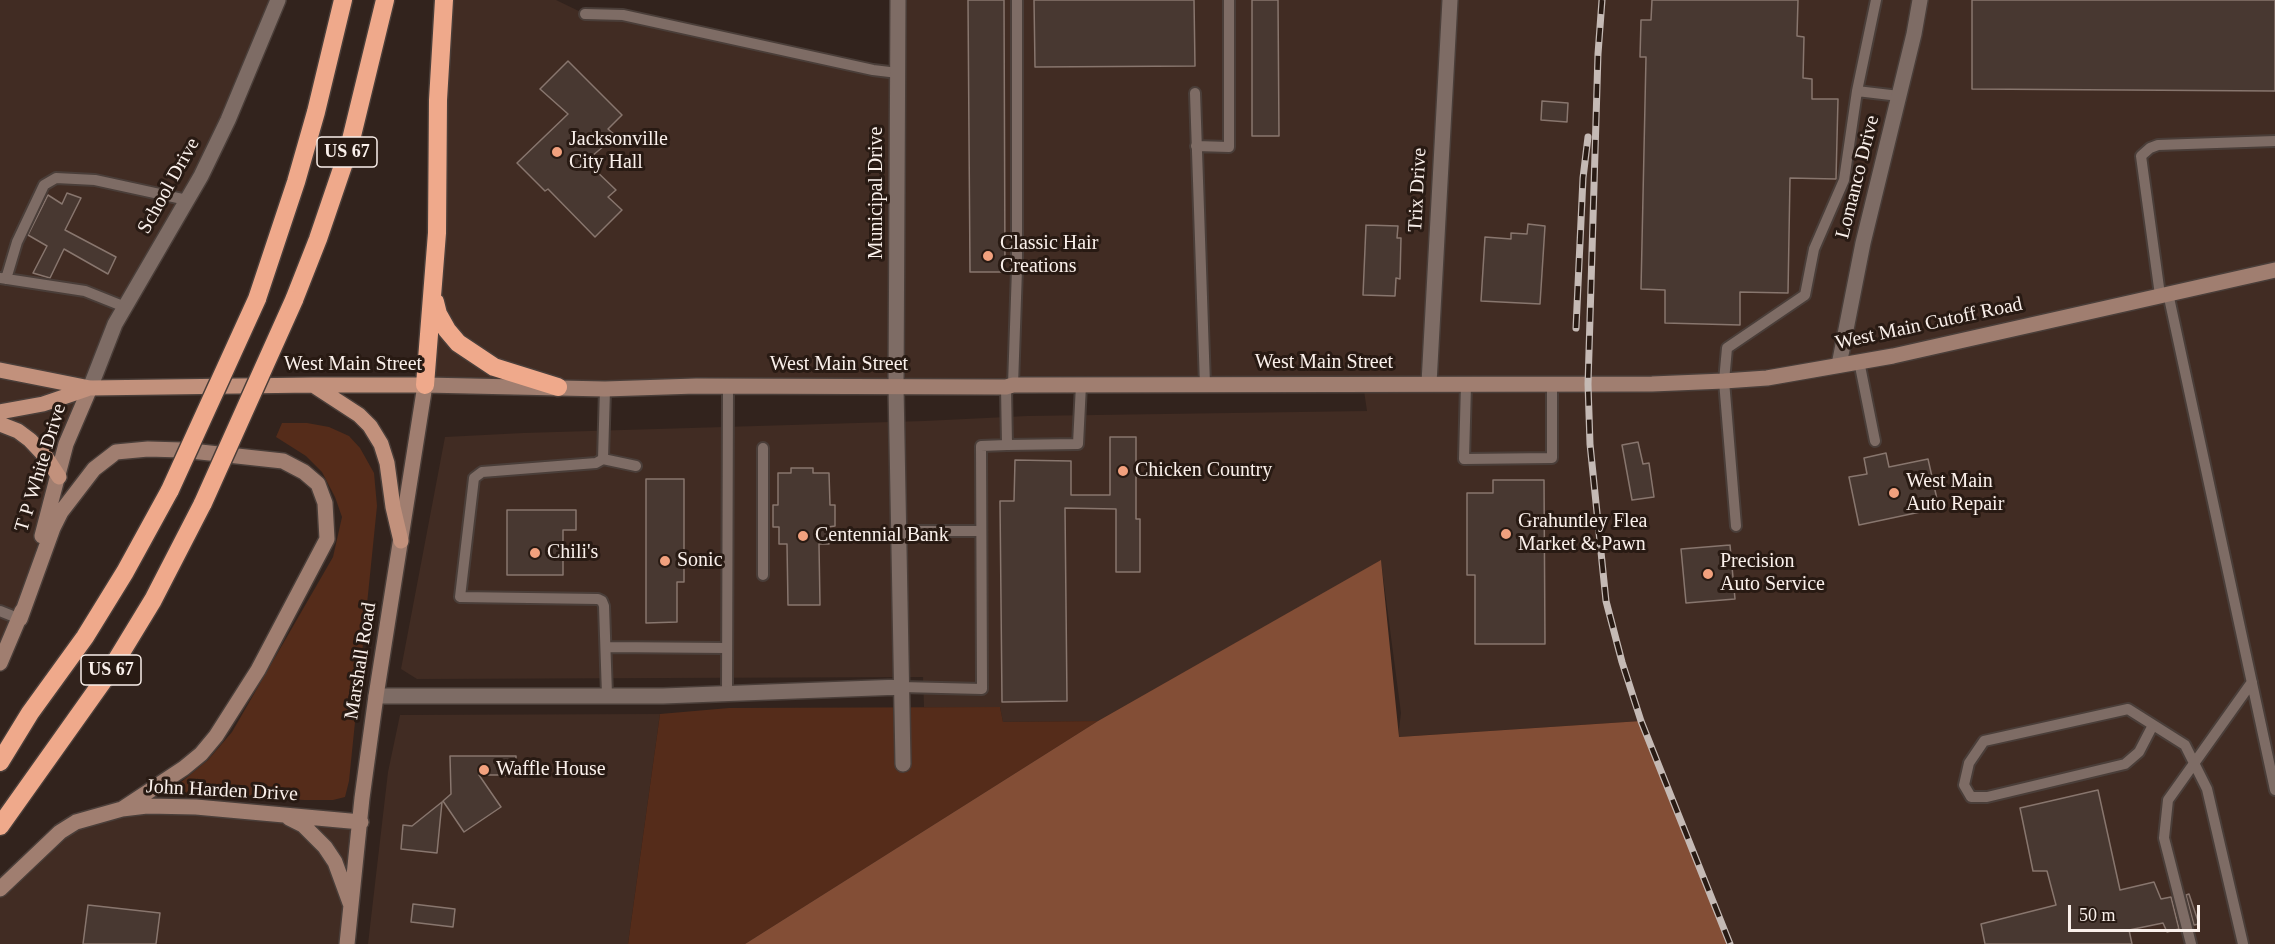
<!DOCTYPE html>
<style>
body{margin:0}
#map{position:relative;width:2275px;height:944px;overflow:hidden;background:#32231d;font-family:"Times New Roman",serif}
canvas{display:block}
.scale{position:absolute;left:2068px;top:905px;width:132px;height:27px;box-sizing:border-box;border:3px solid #faf0eb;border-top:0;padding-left:8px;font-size:18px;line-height:21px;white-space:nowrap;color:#faf0eb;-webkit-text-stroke:4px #281a13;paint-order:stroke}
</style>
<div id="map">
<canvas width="2275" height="944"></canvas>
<div class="scale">50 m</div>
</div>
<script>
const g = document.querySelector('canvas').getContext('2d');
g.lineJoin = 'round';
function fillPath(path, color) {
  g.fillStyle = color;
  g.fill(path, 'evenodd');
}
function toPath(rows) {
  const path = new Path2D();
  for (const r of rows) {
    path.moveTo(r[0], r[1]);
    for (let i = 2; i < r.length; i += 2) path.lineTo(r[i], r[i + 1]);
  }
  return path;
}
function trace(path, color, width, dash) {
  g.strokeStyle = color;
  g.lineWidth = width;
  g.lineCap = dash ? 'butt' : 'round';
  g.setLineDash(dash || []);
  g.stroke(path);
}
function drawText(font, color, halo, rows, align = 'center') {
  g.font = font + ' "Times New Roman",serif';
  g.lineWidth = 6;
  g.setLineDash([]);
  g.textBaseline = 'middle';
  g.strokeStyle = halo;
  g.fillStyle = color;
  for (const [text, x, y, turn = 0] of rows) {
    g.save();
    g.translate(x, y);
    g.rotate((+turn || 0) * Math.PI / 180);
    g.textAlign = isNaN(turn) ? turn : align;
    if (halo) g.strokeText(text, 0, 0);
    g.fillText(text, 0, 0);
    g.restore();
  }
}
const built = toPath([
 [0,0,278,0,228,120,115,324,59,477,0,663],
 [444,0,556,0,585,14,623,15,897,73,898,0,2275,0,2275,944,1730,944,1641,721,1398,737,1401,713,1381,561,1098,721,1003,722,1000,707,924,707,923,677,417,679,401,669,445,437,523,433,924,421,1027,416,1367,411,1363,384,425,385],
 [660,714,628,944,368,944,388,772,400,715],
 [122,809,361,822,345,944,0,944,0,889,60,832]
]);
const green = toPath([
 [282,423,307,423,329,427,349,436,360,448,374,473,377,506,349,781,345,797,333,800,304,800,169,792,208,760,232,732,333,557,342,517,335,497,322,472,306,456,276,437],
 [1000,707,1003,722,1098,721,745,944,628,944,660,714,729,708]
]);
const forest = toPath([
 [1381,560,1399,737,1641,721,1730,944,745,944,1098,721]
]);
const building = toPath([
 [968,0,1004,0,1005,272,970,272,968,0],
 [1034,0,1194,0,1195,66,1035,67,1034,0],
 [1252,0,1278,0,1279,136,1252,136,1252,0],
 [1652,0,1798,0,1797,36,1804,37,1803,78,1812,79,1812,99,1838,99,1836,179,1790,178,1788,293,1740,292,1740,325,1665,323,1665,290,1641,289,1646,57,1640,57,1641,20,1651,20,1652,0],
 [1972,0,2275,0,2275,91,1972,89,1972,0],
 [568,61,622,115,608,129,616,136,592,156,593,168,616,190,608,197,622,210,595,237,548,189,545,191,517,163,568,114,540,89,568,61],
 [1542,101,1568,103,1567,122,1541,120,1542,101],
 [67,193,81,198,65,230,116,257,108,274,64,249,50,278,33,273,47,246,28,235,48,195,62,204,67,193],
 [1528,224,1545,226,1540,304,1481,301,1485,237,1511,239,1511,233,1527,234,1528,224],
 [1366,225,1398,226,1397,238,1401,238,1400,279,1396,278,1395,296,1363,295,1366,225],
 [1110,437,1136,437,1136,519,1140,519,1140,572,1116,572,1116,509,1065,508,1067,701,1002,702,1000,501,1014,501,1015,460,1071,461,1071,495,1110,495,1110,437],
 [1638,442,1643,464,1649,463,1654,497,1632,500,1622,445,1638,442],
 [1886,453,1889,467,1928,459,1939,508,1859,525,1849,477,1867,474,1864,458,1886,453],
 [791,468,813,468,813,473,829,473,830,505,835,505,835,526,828,527,829,544,819,544,820,605,788,605,787,544,779,544,779,527,773,527,773,505,778,505,778,473,791,473,791,468],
 [646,479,684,479,684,582,677,582,677,622,646,623,646,479],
 [1493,480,1544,480,1545,644,1475,644,1475,575,1467,575,1467,493,1493,493,1493,480],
 [507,510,576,510,576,530,563,530,563,575,507,575,507,510],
 [1730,545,1735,599,1686,603,1681,549,1730,545],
 [450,756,516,756,516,758,517,775,479,775,501,807,464,832,443,801,451,794,450,756],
 [2098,790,2120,890,2154,882,2161,899,2171,897,2179,929,2167,932,2163,923,2129,930,2132,944,1985,944,1981,924,2056,905,2047,871,2033,871,2020,808,2098,790],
 [442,802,437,853,401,849,403,825,412,826,442,802],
 [2189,894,2199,924,2194,925,2186,895,2189,894],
 [413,904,455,909,453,927,411,922,413,904],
 [88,905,160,913,156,944,83,944,88,905]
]);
const service = toPath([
 [585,14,623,15,873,70,898,73],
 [1857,91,1876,0],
 [1195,93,1205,385],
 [1196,146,1229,147,1229,0],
 [0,278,85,291,125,307],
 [6,279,17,242,44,185,56,178,95,180,187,200],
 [2168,293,2275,790],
 [2160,295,2141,156,2150,148,2158,145,2275,141],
 [1859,361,1875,441],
 [1466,384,1464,459,1552,458,1552,384],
 [1013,385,1017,269,1017,0],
 [1006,387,1007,445,1078,444,1081,385],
 [605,389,603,459,596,463,482,472,474,478,460,597,598,599,602,601,604,606,607,695],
 [603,459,636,466],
 [1736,526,1724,381,1727,348,1805,295,1814,249,1844,180,1857,91,1899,96],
 [898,531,980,531],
 [763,575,763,448],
 [0,611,20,619],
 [606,647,726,648],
 [901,687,982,689,981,446,1007,445],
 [727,693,728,386],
 [2153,725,2139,752,2125,764,1987,797,1971,797,1964,785,1969,763,1984,741,2128,709,2185,745,2207,789,2243,944],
 [2191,944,2164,838,2168,800,2252,682]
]);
const minor = toPath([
 [898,0,896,387,903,764],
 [1839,365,1863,243,1914,34,1920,0],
 [1429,383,1450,0],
 [376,696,663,696,901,687]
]);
const tertiary = toPath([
 [90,388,115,324,201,176,228,120,278,0]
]);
const secondary = toPath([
 [42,536,66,444,90,388],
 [20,619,53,528,61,512,94,469,116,452,148,449,182,450,283,461,304,472,318,484,325,503,327,539,258,670,216,736,201,754,184,768,122,809],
 [0,663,22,611],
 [289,818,303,825,325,847,335,862,350,903],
 [0,889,60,832,76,822,122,809,147,806,196,807,361,822],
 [347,944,362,798,376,696,425,385,605,389,696,386,1006,387,1013,385,1652,384,1724,381,1767,378,1893,356,2275,270]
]);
const primary = toPath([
 [0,370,90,388,313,385,425,385],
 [313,385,359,415,370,426,381,444,387,463,393,507,401,541],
 [0,412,43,404,87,389],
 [0,424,18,431,30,440,46,457,59,477]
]);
const motorway = toPath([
 [257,299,296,182,316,112,343,0],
 [294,300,318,239,349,148,385,0],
 [435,302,438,314,447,330,458,343,494,367,558,387],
 [425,385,437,233,438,100,444,0],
 [0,762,30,713,85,637,125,572,170,490],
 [0,826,108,674,153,600,203,503]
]);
const rail = toPath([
 [1602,0,1598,54,1588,384,1590,444,1606,601,1622,662,1641,721,1730,944],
 [1576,328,1583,178,1588,137]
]);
const motorwayBridge = toPath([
 [170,490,257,299],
 [203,503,294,300]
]);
const markers = [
 [557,152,6,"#f2a17e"],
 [988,256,6,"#f2a17e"],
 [1123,471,6,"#f2a17e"],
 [1894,493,6,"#f2a17e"],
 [1506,534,6,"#f2a17e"],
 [803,536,6,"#f2a17e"],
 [535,553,6,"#f2a17e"],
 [665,561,6,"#f2a17e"],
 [1708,574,6,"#f2a17e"],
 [484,770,6,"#f2a17e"]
];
const shields = [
 [347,152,60],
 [111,670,60]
];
const shieldNames = [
 ["US 67",347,152],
 ["US 67",111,670]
];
const poiNames = [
 ["Jacksonville",569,140],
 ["City Hall",569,163],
 ["Classic Hair",1000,244],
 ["Creations",1000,267],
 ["Chicken Country",1135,471],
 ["West Main",1906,482],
 ["Auto Repair",1906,505],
 ["Grahuntley Flea",1518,522],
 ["Market & Pawn",1518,545],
 ["Centennial Bank",815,536],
 ["Chili's",547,553],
 ["Sonic",677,561],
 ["Precision",1720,562],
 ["Auto Service",1720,585],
 ["Waffle House",496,770]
];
const streetNames = [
 ["Lomanco Drive",1858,177,-76],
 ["School Drive",169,186,-61],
 ["Trix Drive",1418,190,-87],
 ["Municipal Drive",877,193,-90],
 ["West Main Cutoff Road",1929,324,-12],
 ["West Main Street",1324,363],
 ["West Main Street",353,365],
 ["West Main Street",839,365],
 ["T P White Drive",41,468,-73],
 ["Marshall Road",361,661,-81],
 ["John Harden Drive",222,791,3]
];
fillPath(built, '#412c23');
fillPath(green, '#552c1a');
fillPath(forest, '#834e36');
fillPath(building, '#483831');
trace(building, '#88766e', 1.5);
trace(service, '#4a3e39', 14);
trace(minor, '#4a3e39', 18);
trace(tertiary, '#4a3e39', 18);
trace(secondary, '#4a3e39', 18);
trace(primary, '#4a3e39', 18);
trace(motorway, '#4a3e39', 21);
trace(service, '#7e6c65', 10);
trace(minor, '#7e6c65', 15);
trace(tertiary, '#7e6c65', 15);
trace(secondary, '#a07e70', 15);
trace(primary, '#c2917c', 15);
trace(motorway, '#efa98b', 18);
trace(rail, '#c5bab5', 7);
trace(rail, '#281a13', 4.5, [14]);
trace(motorwayBridge, '#4a3e39', 21, []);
trace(motorwayBridge, '#efa98b', 18);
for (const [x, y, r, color] of markers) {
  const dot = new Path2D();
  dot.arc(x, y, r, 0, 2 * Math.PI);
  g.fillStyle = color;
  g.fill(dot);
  trace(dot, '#281a13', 2);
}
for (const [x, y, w] of shields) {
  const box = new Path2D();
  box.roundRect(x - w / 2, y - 15, w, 30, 4.5);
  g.fillStyle = '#281a13';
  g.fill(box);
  trace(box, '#faf0eb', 1.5);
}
drawText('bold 18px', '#faf0eb', null, shieldNames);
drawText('20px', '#faf0eb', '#281a13', poiNames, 'left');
drawText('20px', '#faf0eb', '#281a13', streetNames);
</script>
